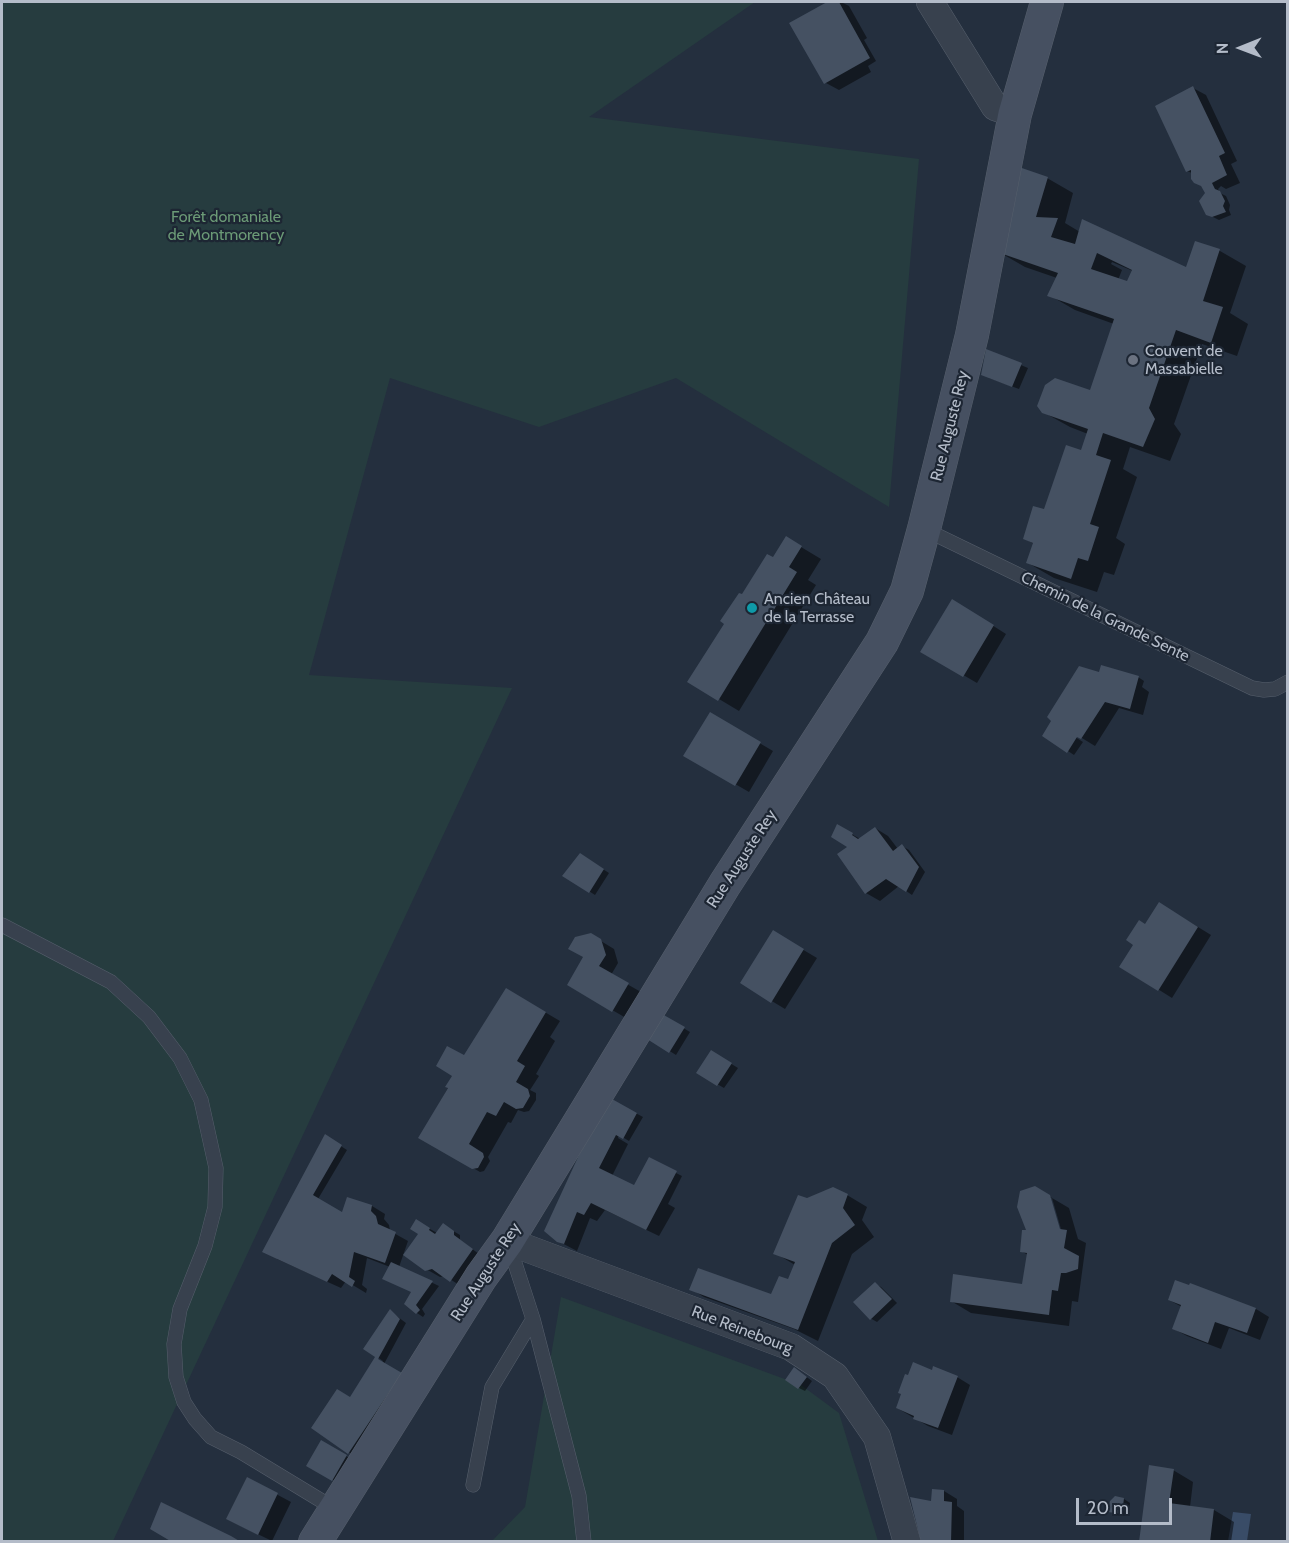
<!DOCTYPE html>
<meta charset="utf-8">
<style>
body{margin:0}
#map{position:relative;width:1289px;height:1543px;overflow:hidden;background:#242f3e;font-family:Cabin,sans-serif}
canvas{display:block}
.frame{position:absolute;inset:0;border:3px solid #b4bcc9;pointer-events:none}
.north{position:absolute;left:1211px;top:18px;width:60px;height:60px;-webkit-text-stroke:4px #1d2633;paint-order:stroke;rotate:269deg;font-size:16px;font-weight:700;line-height:24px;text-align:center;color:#b4bcc9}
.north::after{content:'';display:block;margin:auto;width:21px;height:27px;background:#b4bcc9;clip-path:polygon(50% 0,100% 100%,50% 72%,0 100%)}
.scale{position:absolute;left:1076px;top:1498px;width:96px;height:27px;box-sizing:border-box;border:3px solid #b4bcc9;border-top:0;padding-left:8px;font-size:18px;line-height:21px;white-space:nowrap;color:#b4bcc9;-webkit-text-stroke:4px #1d2633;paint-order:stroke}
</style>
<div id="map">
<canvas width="1289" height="1543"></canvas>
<div class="frame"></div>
<div class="north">N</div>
<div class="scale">20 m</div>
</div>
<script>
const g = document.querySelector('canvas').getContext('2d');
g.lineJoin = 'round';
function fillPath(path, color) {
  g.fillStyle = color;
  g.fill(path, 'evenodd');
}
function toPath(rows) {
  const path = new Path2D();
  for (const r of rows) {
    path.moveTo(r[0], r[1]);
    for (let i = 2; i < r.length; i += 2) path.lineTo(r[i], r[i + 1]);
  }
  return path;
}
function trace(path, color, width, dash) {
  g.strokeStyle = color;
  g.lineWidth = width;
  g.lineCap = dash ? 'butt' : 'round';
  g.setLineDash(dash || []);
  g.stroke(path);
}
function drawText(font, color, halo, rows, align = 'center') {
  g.font = font + ' Cabin,sans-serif';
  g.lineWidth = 4.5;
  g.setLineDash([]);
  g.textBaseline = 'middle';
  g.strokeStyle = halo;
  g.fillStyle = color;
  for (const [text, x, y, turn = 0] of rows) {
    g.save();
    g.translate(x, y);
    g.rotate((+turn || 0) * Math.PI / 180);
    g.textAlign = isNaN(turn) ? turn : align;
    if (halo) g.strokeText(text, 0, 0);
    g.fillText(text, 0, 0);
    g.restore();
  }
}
const green = toPath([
 [2,2,755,2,589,117,919,159,889,507,676,378,539,427,390,378,309,675,512,688,113,1541,2,1542],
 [561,1297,801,1385,839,1413,878,1541,491,1542,525,1507]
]);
const water = toPath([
 [1233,1512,1251,1514,1247,1541,1228,1541]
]);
const shadow = toPath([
 [830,2,841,2,849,6,867,38,864,40,876,61,868,66,871,72,839,90,826,83,791,23],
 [1193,88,1206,95,1237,161,1231,164,1240,183,1226,189,1221,186,1218,189,1220,193,1226,196,1230,205,1229,210,1231,215,1219,220,1207,214,1207,194,1192,173,1187,171],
 [1047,178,1073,193,1065,223,1080,232,1187,269,1196,243,1220,251,1246,266,1230,313,1248,324,1237,356,1202,344,1174,424,1181,434,1170,461,1130,447,1123,469,1137,477,1116,538,1125,544,1114,575,1104,572,1097,592,1054,578,1028,563,1034,544,1024,538,1045,511,1082,452,1088,434,1070,427,1043,412,1091,392,1114,324,1075,310,1049,295,1057,278,1025,267,999,252],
 [1112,262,1133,271,1128,283,1118,280,1122,270,1111,264],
 [987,351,1028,368,1019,389,989,378],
 [786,538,821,559,808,580,816,585,739,711,719,699,742,596,773,559],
 [965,608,1006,634,977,683,922,651],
 [1100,674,1138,677,1144,681,1142,687,1149,692,1143,715,1119,708,1095,746,1077,735,1075,737,1083,742,1074,755,1068,751],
 [710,714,773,751,749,792,685,755],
 [838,826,860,839,875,828,888,836,898,849,902,846,909,850,925,872,912,895,899,886,880,901,866,893,850,847],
 [581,855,609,873,595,895,564,875],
 [1172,911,1211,935,1172,998,1121,966,1146,926],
 [773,932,817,958,785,1009,742,983],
 [591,935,614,949,618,963,611,975,641,992,626,1018,569,985,585,957],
 [507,990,560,1021,550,1037,555,1041,536,1074,539,1076,530,1090,536,1093,536,1100,529,1111,524,1112,518,1110,511,1123,508,1122,488,1157,490,1161,484,1171,480,1172,420,1137,465,1058],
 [663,1016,690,1032,676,1055,649,1038],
 [712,1052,738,1068,724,1088,698,1073],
 [613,1101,643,1117,629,1141,619,1135,618,1138,628,1144,612,1176,634,1187,650,1159,676,1173,682,1176,668,1204,675,1208,659,1236,605,1210,597,1221,590,1218,577,1251,558,1241],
 [325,1136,347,1150,318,1199,342,1214,372,1206,385,1214,384,1219,389,1225,390,1231,408,1241,399,1267,439,1286,422,1309,425,1314,423,1317,417,1313,412,1292,390,1267,367,1258,362,1285,367,1289,366,1293,346,1281,341,1288,277,1259],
 [1035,1188,1069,1208,1078,1239,1086,1243,1078,1302,1072,1301,1069,1326,971,1313,951,1301,1024,1286,1028,1255,1021,1251,1028,1232],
 [1049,1198,1052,1198,1063,1236,1060,1237],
 [847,1195,867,1207,862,1220,874,1237,852,1254,818,1341,794,1329,704,1297,691,1289,772,1296,795,1284,795,1265,775,1253,807,1200],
 [416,1221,437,1233,443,1225,460,1235,460,1240,479,1254,464,1288,445,1276,440,1277,426,1269,431,1245],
 [875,1284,881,1287,897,1303,877,1322,870,1318],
 [1169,1300,1256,1309,1269,1317,1260,1340,1229,1328,1221,1349,1187,1336,1174,1329,1182,1307],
 [390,1311,406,1323,384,1364,414,1381,362,1461,313,1428,351,1398,382,1363,383,1361,365,1348],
 [800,1372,812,1381,805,1391,799,1388],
 [933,1372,957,1377,970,1385,952,1435,928,1426,897,1408,909,1377],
 [321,1442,353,1460,339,1483,308,1466],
 [1173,1470,1193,1482,1190,1507,1214,1510,1234,1522,1231,1542,1140,1542],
 [248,1479,291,1502,272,1541,241,1526],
 [944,1491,957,1499,957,1506,964,1511,964,1542,923,1542,932,1502],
 [1124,1499,1130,1503,1128,1516,1116,1515,1110,1511]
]);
const building = toPath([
 [827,2,839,2,870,58,824,84,789,23],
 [1193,86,1225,153,1219,156,1227,175,1212,183,1215,189,1220,191,1225,201,1223,206,1226,212,1212,217,1206,215,1199,201,1205,193,1201,186,1194,183,1191,179,1191,170,1186,172,1155,106],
 [1016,166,1048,177,1036,217,1058,218,1051,237,1075,244,1082,219,1186,267,1195,241,1220,249,1203,301,1223,307,1211,343,1176,330,1149,408,1155,419,1143,447,1103,433,1096,455,1111,460,1090,524,1099,527,1088,561,1078,558,1071,579,1026,563,1033,543,1023,539,1033,506,1044,509,1066,445,1081,450,1088,429,1042,413,1037,406,1045,385,1055,378,1090,390,1114,319,1047,296,1058,273,997,252],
 [1097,253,1132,270,1127,281,1091,269],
 [986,349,1022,363,1012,387,981,375],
 [786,536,802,546,789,567,797,572,718,701,687,682,724,624,720,621,739,593,742,594,767,554,773,557],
 [952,599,994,625,963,677,920,652],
 [1101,665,1139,676,1130,709,1105,702,1081,739,1077,737,1067,753,1042,736,1051,721,1047,717,1079,666,1099,672],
 [710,712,761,742,735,786,683,756],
 [837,824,853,833,852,835,858,839,875,827,893,851,902,844,919,867,906,892,886,879,865,894,837,854,847,847,831,837],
 [580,853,604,869,589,893,562,876],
 [1159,902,1198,927,1158,991,1119,967,1133,945,1126,940,1139,920,1145,924],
 [773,930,804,949,771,1003,740,983],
 [591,933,601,939,606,955,599,966,629,983,612,1012,567,985,583,957,568,949,575,937],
 [506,988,546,1012,517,1061,525,1066,516,1082,528,1089,530,1096,523,1108,516,1109,504,1102,496,1116,487,1112,469,1144,483,1153,484,1157,478,1168,472,1169,418,1138,448,1088,445,1087,452,1076,436,1066,447,1046,464,1055],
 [662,1014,685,1027,669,1053,647,1039],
 [711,1050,732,1063,717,1086,696,1073],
 [612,1099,637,1113,623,1139,616,1135,599,1168,634,1185,649,1157,677,1171,646,1230,591,1203,584,1215,577,1212,564,1244,557,1242,544,1231,579,1155],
 [325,1134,342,1145,313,1195,342,1212,347,1197,372,1205,371,1211,376,1216,378,1224,396,1232,385,1263,354,1252,349,1277,355,1281,352,1287,332,1274,327,1282,262,1252],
 [1035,1186,1050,1195,1060,1229,1067,1230,1064,1248,1079,1256,1078,1269,1066,1273,1061,1273,1058,1291,1052,1290,1049,1315,950,1302,953,1274,1022,1284,1027,1253,1020,1252,1022,1230,1026,1230,1017,1207,1020,1191],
 [833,1187,848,1194,843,1208,855,1225,832,1243,798,1330,689,1290,698,1268,771,1294,779,1276,788,1279,795,1262,773,1254,798,1195,807,1198],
 [416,1219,430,1228,429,1230,435,1234,443,1223,454,1231,454,1235,473,1249,450,1282,432,1269,425,1271,403,1255,418,1234,410,1229],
 [391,1262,433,1281,416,1305,420,1310,416,1314,404,1304,411,1292,382,1279],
 [1175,1280,1189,1285,1190,1283,1256,1308,1247,1333,1215,1322,1208,1343,1172,1329,1181,1305,1168,1300],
 [875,1282,892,1299,870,1320,853,1302],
 [390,1309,400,1319,378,1359,402,1373,348,1454,311,1428,337,1389,350,1397,375,1357,363,1349],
 [913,1362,932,1370,933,1366,958,1376,938,1428,913,1419,914,1416,896,1408,901,1394,898,1393,905,1374,908,1375],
 [794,1367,807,1377,798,1389,785,1380],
 [321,1440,347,1455,332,1481,306,1466],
 [1149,1465,1174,1469,1169,1503,1214,1509,1210,1542,1139,1542],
 [247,1477,278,1493,258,1535,226,1519],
 [932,1489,944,1490,944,1501,952,1502,951,1542,921,1542,910,1497,931,1501],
 [1115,1496,1124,1498,1122,1514,1108,1512,1110,1501],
 [161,1502,231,1536,241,1542,172,1542,150,1529]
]);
const lane = toPath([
 [924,529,1252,688,1264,690,1275,689,1288,682],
 [2,925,111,982,149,1017,180,1058,201,1100,216,1168,215,1207,205,1246,180,1309,174,1344,176,1377,184,1402,195,1419,211,1437,241,1452,335,1509],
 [509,1245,533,1319,579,1496,584,1542],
 [473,1485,492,1387,533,1319]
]);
const street = toPath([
 [930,2,995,107,1015,114],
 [507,1241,791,1347,835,1376,877,1437,907,1542]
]);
const secondary = toPath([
 [315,1542,481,1277,507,1241,725,884,882,642,907,591,924,529,972,335,1015,114,1047,2]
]);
const markers = [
 [1133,360,6,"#6b7280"],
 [752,608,6,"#0f9aa8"]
];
const parkNames = [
 ["Forêt domaniale",226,217],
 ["de Montmorency",226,235]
];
const poiNames = [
 ["Couvent de",1145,351],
 ["Massabielle",1145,369],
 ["Ancien Château",764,599],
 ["de la Terrasse",764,617]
];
const streetNames = [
 ["Rue Auguste Rey",950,426,-76],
 ["Chemin de la Grande Sente",1105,617,26],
 ["Rue Auguste Rey",742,859,-57],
 ["Rue Auguste Rey",486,1272,-57],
 ["Rue Reinebourg",742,1330,21]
];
fillPath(green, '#263c3f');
fillPath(water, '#394c67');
fillPath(shadow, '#0007');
fillPath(building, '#455162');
trace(lane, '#565f6c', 15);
trace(street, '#565f6c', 28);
trace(secondary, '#565f6c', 34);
trace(lane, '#38414e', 14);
trace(street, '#38414e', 27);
trace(secondary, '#465061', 33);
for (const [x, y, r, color] of markers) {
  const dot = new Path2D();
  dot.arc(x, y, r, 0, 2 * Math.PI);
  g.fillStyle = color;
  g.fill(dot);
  trace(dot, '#1d2633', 2);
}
drawText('16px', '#6b9a76', '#1d2633', parkNames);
drawText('16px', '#b4bcc9', '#1d2633', poiNames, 'left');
drawText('16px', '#b4bcc9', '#1d2633', streetNames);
</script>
